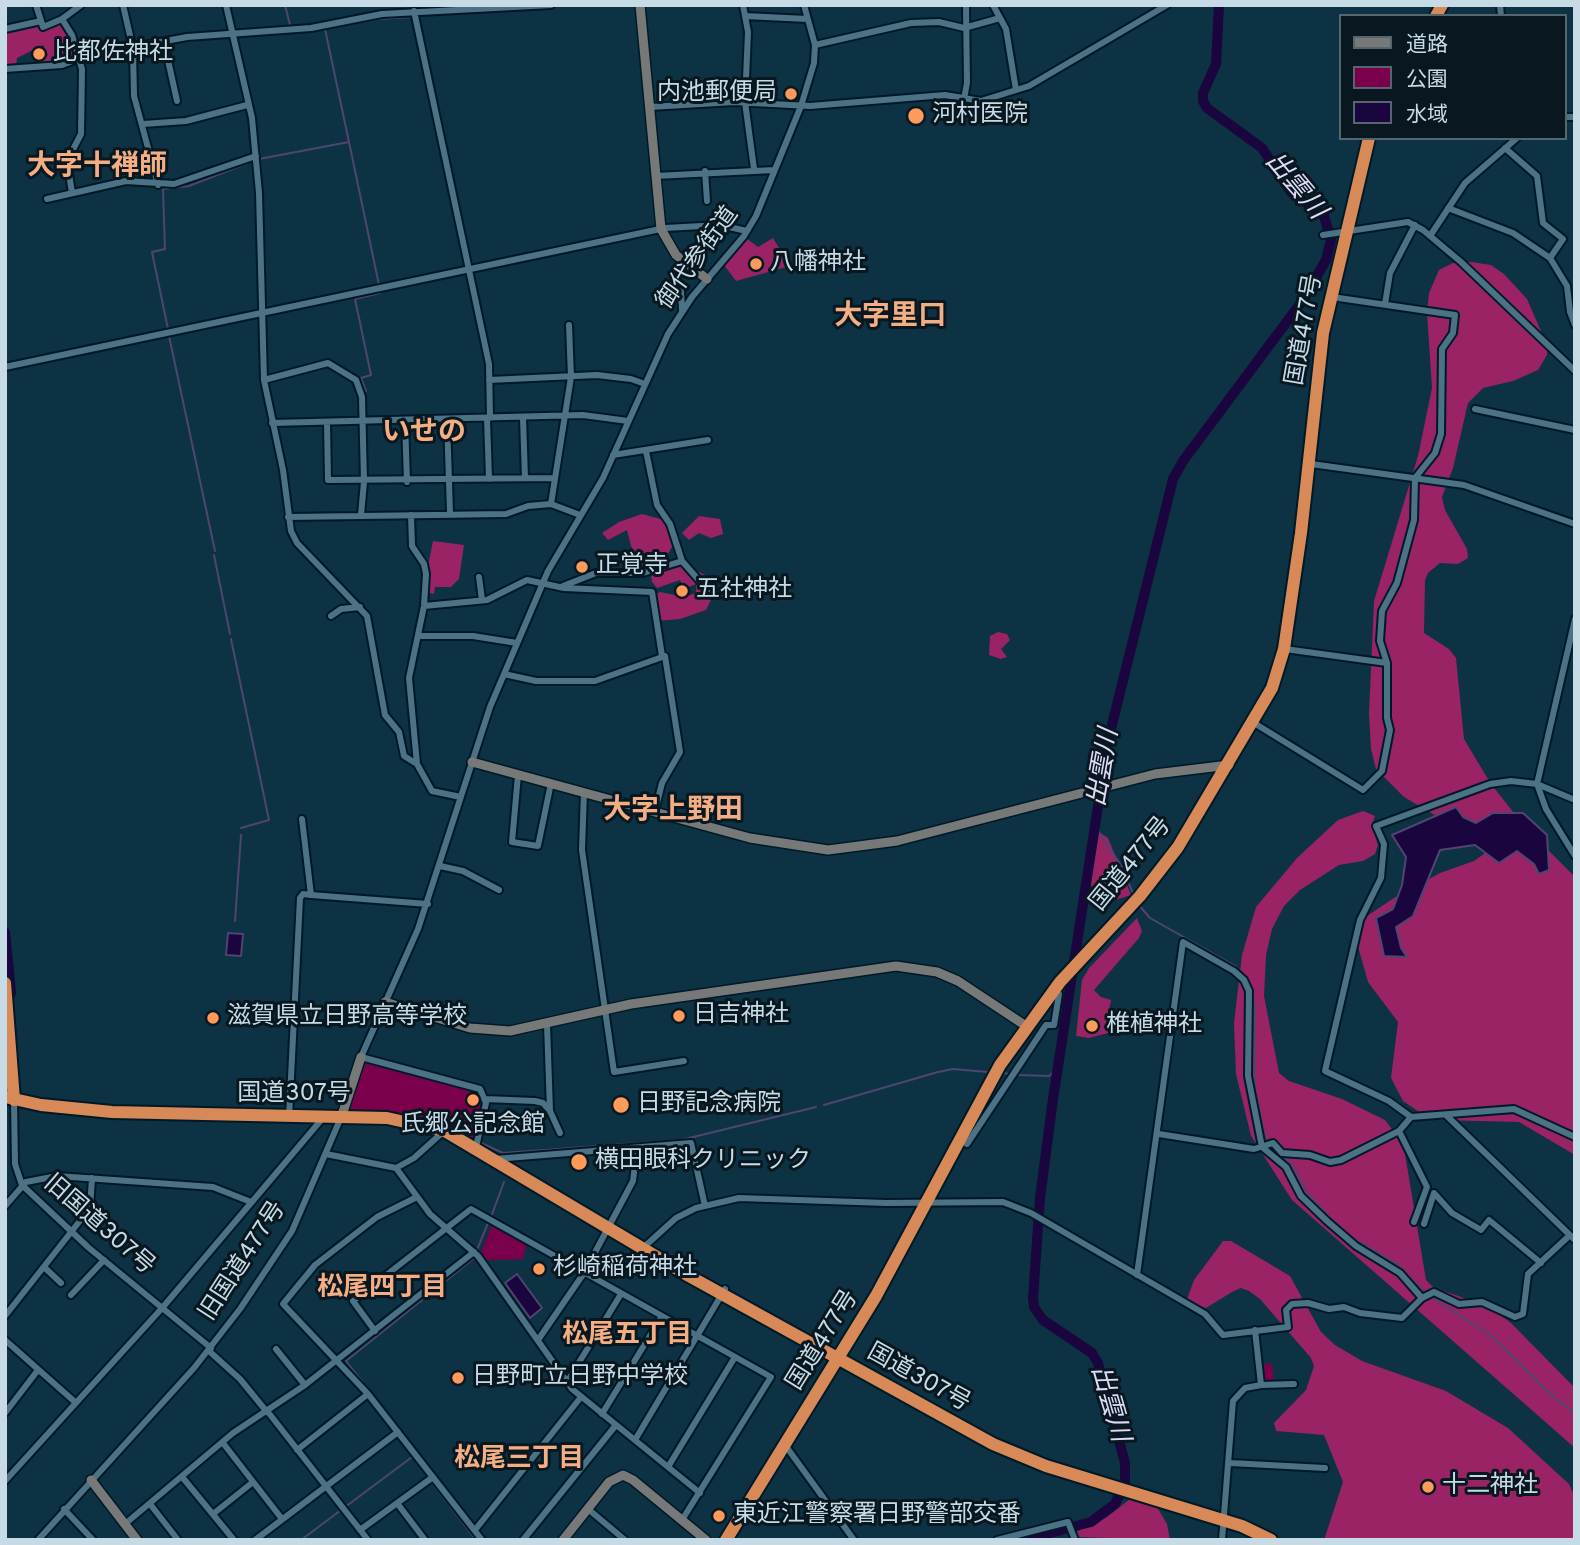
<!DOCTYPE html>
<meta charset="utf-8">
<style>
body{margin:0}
#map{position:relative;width:1580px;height:1545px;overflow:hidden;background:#0c3244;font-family:Overpass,"Noto Sans JP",sans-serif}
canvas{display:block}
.frame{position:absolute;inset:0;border:7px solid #c7dbe6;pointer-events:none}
.legend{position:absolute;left:1339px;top:14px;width:228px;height:126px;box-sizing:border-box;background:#091820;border:2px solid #55666f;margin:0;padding:9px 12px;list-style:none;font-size:21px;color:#c7dbe6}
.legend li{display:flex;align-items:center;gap:14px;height:35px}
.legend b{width:35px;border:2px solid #55666f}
</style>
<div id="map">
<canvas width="1580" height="1545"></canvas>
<div class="frame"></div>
<ul class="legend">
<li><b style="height:9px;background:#767978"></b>道路</li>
<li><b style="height:19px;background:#7a004b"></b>公園</li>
<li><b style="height:19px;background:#1a053e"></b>水域</li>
</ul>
</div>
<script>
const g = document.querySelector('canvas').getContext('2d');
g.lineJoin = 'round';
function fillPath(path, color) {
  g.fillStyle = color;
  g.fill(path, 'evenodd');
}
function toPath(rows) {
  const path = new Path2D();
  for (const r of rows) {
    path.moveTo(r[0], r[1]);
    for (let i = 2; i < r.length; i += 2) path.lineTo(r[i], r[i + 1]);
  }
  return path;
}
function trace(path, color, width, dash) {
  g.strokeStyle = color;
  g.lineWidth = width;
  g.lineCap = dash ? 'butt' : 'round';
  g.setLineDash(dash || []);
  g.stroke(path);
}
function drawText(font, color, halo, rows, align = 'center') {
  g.font = font + ' Overpass,"Noto Sans JP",sans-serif';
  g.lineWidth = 6;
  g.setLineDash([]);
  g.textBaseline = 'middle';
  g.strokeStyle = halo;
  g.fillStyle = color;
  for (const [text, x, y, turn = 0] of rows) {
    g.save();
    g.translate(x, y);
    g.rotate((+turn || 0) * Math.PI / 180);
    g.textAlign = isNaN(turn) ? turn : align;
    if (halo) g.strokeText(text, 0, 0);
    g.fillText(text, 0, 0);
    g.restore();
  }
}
const green = toPath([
 [366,1063,479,1093,484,1104,475,1139,447,1127,412,1117,351,1109,349,1101],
 [492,1225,527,1244,523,1259,484,1260,480,1255],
 [1272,1363,1274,1382,1265,1382,1262,1365]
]);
const forest = toPath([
 [61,22,70,36,77,58,70,62,39,67,39,60,48,55,43,45,17,58,16,67,5,68,5,32],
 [746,238,758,247,773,238,790,266,736,281,724,265],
 [1471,262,1491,265,1504,274,1527,299,1547,345,1547,355,1538,370,1513,381,1483,388,1468,403,1453,468,1442,497,1445,510,1467,549,1468,558,1458,564,1440,563,1428,573,1425,580,1424,633,1449,649,1456,658,1464,739,1491,784,1525,827,1575,877,1575,1155,1519,1122,1440,1120,1425,1116,1403,1101,1391,1078,1398,1022,1368,982,1355,936,1354,930,1364,918,1394,898,1440,873,1474,861,1484,854,1486,845,1404,797,1376,769,1371,749,1369,714,1374,601,1418,456,1432,388,1427,313,1429,293,1439,270,1453,263],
 [642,514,664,520,673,533,674,543,663,563,646,571,631,546,627,530,608,540,602,533,619,522],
 [699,516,720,519,723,534,711,538,699,533,689,540,682,533],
 [433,541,464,545,459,579,451,587,435,587,434,594,429,593,429,577,425,565,429,561],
 [685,557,693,569,705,575,715,592,706,610,680,619,656,621,655,595,660,592,684,597,696,593,696,584,684,589,680,580,657,588,652,582,651,574],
 [998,632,1007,634,1010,640,1001,649,1007,657,1001,659,989,655,990,636],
 [1363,811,1375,816,1372,825,1378,845,1375,854,1363,861,1339,865,1300,890,1284,906,1272,929,1266,955,1264,996,1279,1073,1289,1081,1342,1099,1385,1120,1398,1137,1405,1154,1426,1280,1433,1287,1489,1307,1511,1323,1575,1388,1575,1448,1292,1200,1251,1136,1236,1074,1234,1023,1242,955,1256,907,1297,858,1338,820],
 [1096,830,1108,838,1131,895,1099,905,1090,882],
 [1137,918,1142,931,1139,938,1094,990,1101,997,1111,1000,1108,1016,1112,1028,1108,1033,1089,1038,1076,1036,1082,980,1089,968],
 [1223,1241,1231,1241,1290,1276,1321,1332,1335,1345,1362,1361,1446,1391,1508,1428,1569,1484,1575,1497,1575,1540,1324,1540,1343,1482,1324,1435,1276,1431,1274,1423,1306,1390,1314,1366,1311,1358,1260,1299,1249,1291,1241,1288,1232,1292,1206,1308,1194,1306,1187,1299,1194,1280],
 [1130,1499,1157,1507,1167,1524,1170,1540,1076,1537,1076,1531,1107,1517]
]);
const water = toPath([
 [1456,807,1463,817,1476,823,1493,813,1523,813,1547,835,1549,870,1539,874,1534,864,1517,851,1499,863,1475,845,1440,850,1413,916,1396,927,1401,948,1407,957,1384,956,1376,918,1393,909,1402,885,1406,857,1392,835,1456,807],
 [228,933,243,934,241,956,226,955,228,933],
 [517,1274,542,1308,530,1318,505,1283,517,1274]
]);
const stream = toPath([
 [285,5,290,25],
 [349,142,379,285],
 [259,159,349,142,325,29,378,19,413,17],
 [168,329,152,252,165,249,163,189,189,186,253,161],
 [169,336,215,551],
 [366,391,361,378,371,375,355,299,380,293],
 [214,555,230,634],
 [231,639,269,820,241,828],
 [1093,823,1122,867,1134,896],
 [1138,904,1150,918,1235,966,1250,984,1255,1007,1255,1090,1266,1141],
 [235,921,241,835],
 [1004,1073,1009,1074],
 [1019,1075,1049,1076,1057,1069],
 [824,1105,938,1072,953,1069,988,1072],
 [464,1135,474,1140],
 [479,1142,503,1153,681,1140,816,1107],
 [1268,1147,1292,1164,1307,1193,1333,1221,1351,1237,1397,1264,1425,1293],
 [491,1217,504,1182],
 [477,1250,488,1223],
 [1429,1296,1492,1336,1548,1392,1575,1414],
 [410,1442,346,1361,473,1259],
 [411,1455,426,1474],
 [433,1484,476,1540],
 [301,1540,412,1457]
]);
const river = toPath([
 [5,932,11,993],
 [1024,1540,1091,1522,1115,1504,1125,1483,1125,1463,1098,1363,1092,1353,1043,1320,1034,1307,1033,1298,1040,1198,1053,1099,1108,741,1173,479,1183,461,1303,300,1326,260,1331,240,1324,216,1291,192,1262,148,1207,108,1203,101,1203,93,1216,64,1219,5]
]);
const street = toPath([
 [36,5,43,27,62,19,72,35,82,69,81,134,67,161,72,193],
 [123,5,133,49,134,96,158,185],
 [226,5,252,118,259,193,264,380,283,470,291,531,297,543,367,616,385,715,399,732,404,756,417,764],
 [743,5,748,32,745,102,754,169],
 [993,5,1006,29,1016,90],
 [1500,5,1501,16],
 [414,11,489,364,490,418],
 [745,16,807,19],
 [62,19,81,5],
 [5,29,41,21],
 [164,42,177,101],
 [815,45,911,23,939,22,964,28,1000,18],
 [5,69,62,65,85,56,187,37,311,28,382,14,551,5],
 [964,99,967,83,966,5],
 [650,107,734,102,810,106,945,95,981,101,1029,86,1167,5],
 [1564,117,1575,117],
 [143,124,186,121,247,105],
 [1505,148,1537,176,1543,223,1563,239,1550,258],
 [705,171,707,201],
 [655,176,774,170],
 [47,199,126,181,174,184,256,156],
 [1448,208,1513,233,1550,258,1567,286,1570,312,1575,325],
 [1323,235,1408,222,1423,230,1461,262,1575,371],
 [1430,236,1465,183,1517,138],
 [681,291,682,310],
 [1385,304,1390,273,1415,225],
 [5,367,665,228,720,225,747,231],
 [264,380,328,363,356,380,362,397,364,482,361,515],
 [489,380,597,375,631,379,645,384],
 [1475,409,1575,430],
 [487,418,489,479],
 [523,418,525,478],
 [447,419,450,513],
 [405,420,407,482],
 [327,422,328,480,555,478],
 [272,423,583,415,628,421],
 [646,451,657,505,670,524,682,561,712,595,738,592],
 [613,455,708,440],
 [1311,464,1464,485,1575,524],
 [551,504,571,377,569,325],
 [411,515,412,546,424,564,426,574,424,606,409,678,417,764,432,791,461,797],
 [288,517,506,514,528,506,551,504,580,515],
 [479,577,482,600],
 [563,586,596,573,643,573,682,561],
 [424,606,487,600,527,580,564,588,652,592,662,656],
 [331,616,341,609,360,607],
 [1575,619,1537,784,1546,809,1575,856],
 [419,636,473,636,517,643],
 [1285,649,1387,663],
 [504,674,536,681,595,681,665,656,680,752,662,783,655,811],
 [1254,723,1363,790,1382,771,1390,730,1387,718,1387,663,1380,641,1382,611,1397,583,1414,520,1415,478,1435,453,1441,434,1442,349,1453,333,1455,315,1332,297],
 [518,775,512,842,538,846,551,783],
 [584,792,582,850,614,1072,684,1061],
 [1575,800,1537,784,1511,781,1490,784,1376,826,1384,844,1381,878,1360,920,1325,1071,1389,1101,1411,1117,1514,1109,1575,1137],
 [440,866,463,871,499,890],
 [311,895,428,904],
 [547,1024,550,1111,560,1133],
 [485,1099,535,1101,543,1103,550,1111],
 [14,1100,15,1164,22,1185,89,1248,211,1348],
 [1447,1116,1575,1240],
 [289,1117,300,898,303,894,311,895,302,819],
 [1399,1131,1427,1187,1414,1222],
 [1159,1134,1254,1149,1273,1143,1282,1153,1310,1155,1330,1162,1341,1160,1399,1131,1411,1117],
 [961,1140,967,1144,1046,1025,1054,1025,1059,994,1055,989],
 [476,1147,486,1103,480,1089,361,1057,418,929,490,707,548,571,603,478,668,334,692,297,744,236,756,216,801,106,814,63,815,45,804,5],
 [326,1154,396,1168,414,1158,443,1132],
 [495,1159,691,1143,705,1206],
 [396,1168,430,1214,478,1256,572,1389,700,1493],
 [417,1197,377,1217,315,1265,283,1304,368,1394,482,1540],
 [5,1206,26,1182,57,1176,213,1187,251,1202],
 [1424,1224,1434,1193,1452,1213,1481,1230,1489,1220,1541,1263],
 [644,1247,676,1218,696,1208,739,1198,886,1203,1003,1202,1031,1213,1205,1314,1223,1335,1288,1327,1286,1310,1292,1304,1308,1303,1329,1309,1344,1307,1360,1313,1402,1318,1422,1298,1434,1292,1459,1304,1482,1302,1515,1317,1523,1314,1528,1274,1570,1235],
 [44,1267,61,1283],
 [1137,1275,1183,942,1234,971,1244,980,1249,991,1248,1076,1262,1147,1286,1167,1301,1196,1327,1221,1356,1246,1400,1273,1422,1298],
 [71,1295,104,1260],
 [5,1316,90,1208,92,1178],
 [375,1331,353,1301,471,1209,771,1377,682,1520],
 [5,1340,75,1402],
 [538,1340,584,1273,633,1181,637,1148],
 [276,1349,305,1385],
 [209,1351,240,1379,267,1412],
 [567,1382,621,1294],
 [1261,1385,1294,1384],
 [268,1412,368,1540],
 [5,1413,38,1370],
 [602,1414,662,1316],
 [635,1440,725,1289],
 [223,1443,282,1519],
 [785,1445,854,1540],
 [297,1450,368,1394],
 [1230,1463,1325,1468],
 [668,1467,735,1357],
 [183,1478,234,1540],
 [5,1481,163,1307,322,1119],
 [397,1503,425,1540],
 [150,1504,178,1540],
 [64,1509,93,1540],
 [588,1509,625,1540],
 [213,1514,253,1482],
 [125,1524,233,1433,305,1385,474,1252],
 [360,1530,433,1477],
 [475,1530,581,1397],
 [38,1540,194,1368,240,1309,292,1231,342,1115],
 [255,1540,398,1432],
 [523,1540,616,1425],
 [997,1540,1068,1522,1075,1540],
 [1222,1540,1233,1401,1245,1388,1261,1385,1255,1330]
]);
const secondary = toPath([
 [640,5,661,229,676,255,707,279],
 [472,762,750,838,828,850,897,841,1155,774,1229,765],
 [385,1002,470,1028,510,1031,631,1004,896,966,937,972,958,981,1026,1026],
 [342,1115,361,1057],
 [91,1480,137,1540],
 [563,1540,609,1482,623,1475,633,1480,706,1540]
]);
const highway = toPath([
 [1436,16,1442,5],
 [5,983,14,1100],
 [5,1097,41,1105,112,1112,387,1118,445,1131,689,1276,993,1444,1046,1466,1242,1526,1271,1540],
 [726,1540,876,1296,1000,1065,1060,982,1140,896,1178,847,1272,688,1284,649,1301,533,1323,333,1369,138]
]);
const markers = [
 [39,54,7,"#ff9b5a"],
 [791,94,7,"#ff9b5a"],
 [916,116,9,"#ff9b5a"],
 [756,264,7,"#ff9b5a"],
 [582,567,7,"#ff9b5a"],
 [682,591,7,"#ff9b5a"],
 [679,1016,7,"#ff9b5a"],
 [213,1018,7,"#ff9b5a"],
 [1092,1026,7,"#ff9b5a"],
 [473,1100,7,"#ff9b5a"],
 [621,1105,9,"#ff9b5a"],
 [579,1162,9,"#ff9b5a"],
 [539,1269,7,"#ff9b5a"],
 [458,1378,7,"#ff9b5a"],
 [1428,1487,7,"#ff9b5a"],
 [719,1516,7,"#ff9b5a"]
];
const poiNames = [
 ["比都佐神社",53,54],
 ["内池郵便局",777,94,"right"],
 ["河村医院",932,116],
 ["八幡神社",770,264],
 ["正覚寺",596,567],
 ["五社神社",696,591],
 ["日吉神社",693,1016],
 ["滋賀県立日野高等学校",227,1018],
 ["椎植神社",1106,1026],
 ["日野記念病院",637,1105],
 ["氏郷公記念館",473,1126,"center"],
 ["横田眼科クリニック",595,1162],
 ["杉崎稲荷神社",553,1269],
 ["日野町立日野中学校",472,1378],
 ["十二神社",1442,1487],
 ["東近江警察署日野警部交番",733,1516]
];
const streetNames = [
 ["御代参街道",699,259,-54],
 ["国道477号",1306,330,-80],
 ["国道477号",1132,865,-51],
 ["国道307号",294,1095],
 ["旧国道307号",98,1226,41],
 ["旧国道477号",244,1262,-57],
 ["国道477号",824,1341,-58],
 ["国道307号",918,1379,29]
];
const waterNames = [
 ["出雲川",1294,187,50],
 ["出雲川",1105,768,-80],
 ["出雲川",1108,1404,74]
];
const neighbourhoodNames = [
 ["松尾四丁目",382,1290],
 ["松尾五丁目",627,1337],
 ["松尾三丁目",519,1461]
];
const quarterNames = [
 ["大字十禅師",97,168],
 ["大字里口",890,318],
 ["いせの",424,434],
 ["大字上野田",673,812]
];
fillPath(green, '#7a004b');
fillPath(forest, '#9a2365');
fillPath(water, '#1a053e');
trace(water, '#4e4570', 2);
trace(stream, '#4e4570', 2);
trace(river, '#1a053e', 10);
trace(street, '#001926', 10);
trace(secondary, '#001926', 12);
trace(highway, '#001926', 16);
trace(street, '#4c7285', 6);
trace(secondary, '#767978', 9);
trace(highway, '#d88958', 12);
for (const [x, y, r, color] of markers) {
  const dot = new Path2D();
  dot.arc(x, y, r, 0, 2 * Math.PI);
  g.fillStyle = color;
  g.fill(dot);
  trace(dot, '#091820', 2.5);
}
drawText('24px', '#c7dbe6', '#091820', poiNames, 'left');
drawText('24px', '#c7dbe6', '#091820', streetNames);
drawText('italic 26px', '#e0dcf8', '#091820', waterNames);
drawText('bold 26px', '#f4ae84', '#091820', neighbourhoodNames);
drawText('bold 28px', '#f4ae84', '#091820', quarterNames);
</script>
